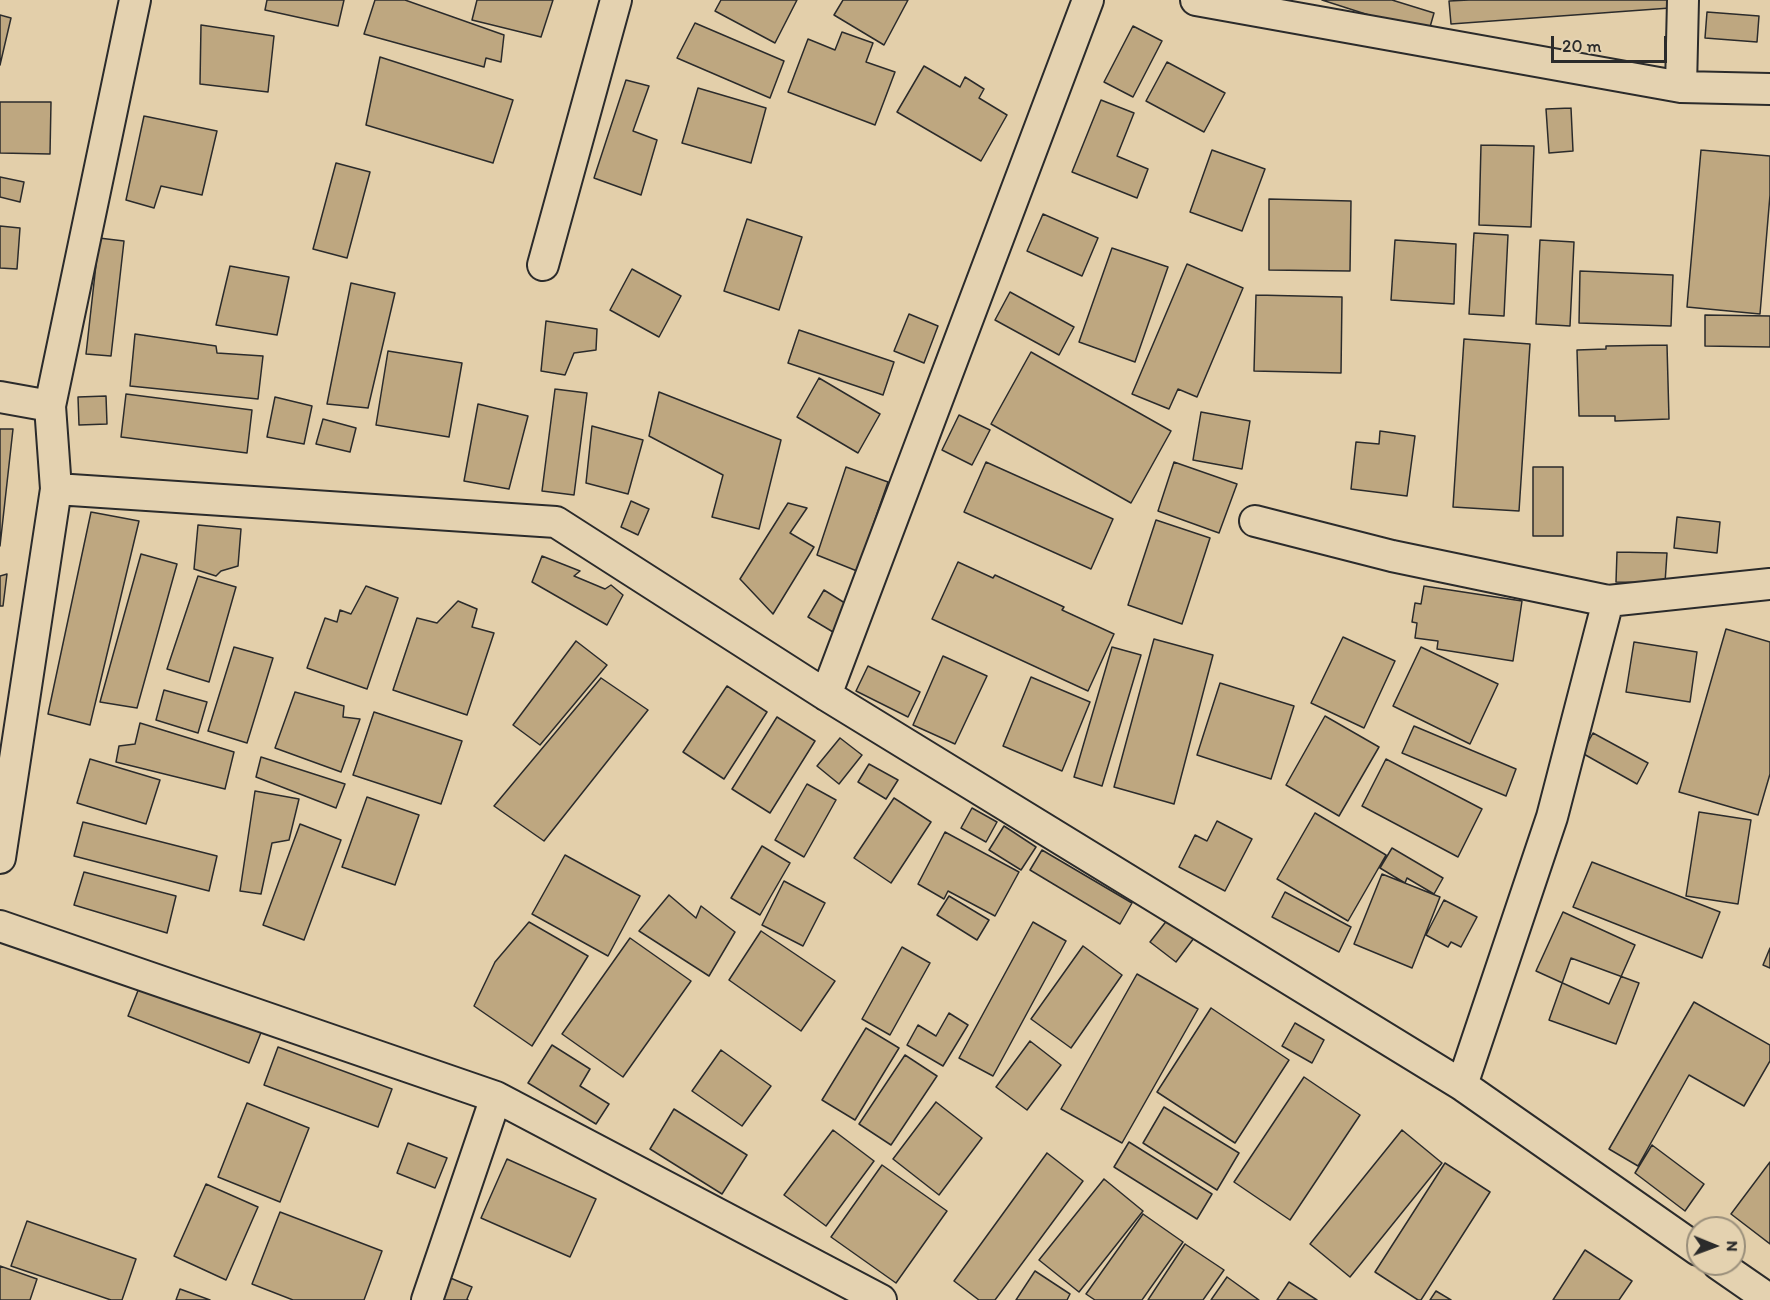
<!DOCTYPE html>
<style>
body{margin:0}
#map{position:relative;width:1770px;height:1300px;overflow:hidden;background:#e3cfaa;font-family:Itim,sans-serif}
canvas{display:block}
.north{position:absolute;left:1686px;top:1216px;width:60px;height:60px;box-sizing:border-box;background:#e4d2b0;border:2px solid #9a8f7b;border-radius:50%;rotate:91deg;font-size:16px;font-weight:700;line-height:24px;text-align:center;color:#2b2b2b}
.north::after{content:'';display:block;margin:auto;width:21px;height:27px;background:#2b2b2b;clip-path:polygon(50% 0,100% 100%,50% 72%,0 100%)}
.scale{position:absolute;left:1551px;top:36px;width:116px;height:27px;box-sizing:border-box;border:3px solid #2b2b2b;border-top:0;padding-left:8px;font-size:18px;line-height:21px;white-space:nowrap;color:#2b2b2b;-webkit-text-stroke:4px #e4d2b0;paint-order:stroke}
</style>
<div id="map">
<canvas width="1770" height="1300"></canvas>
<div class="north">N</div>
<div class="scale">20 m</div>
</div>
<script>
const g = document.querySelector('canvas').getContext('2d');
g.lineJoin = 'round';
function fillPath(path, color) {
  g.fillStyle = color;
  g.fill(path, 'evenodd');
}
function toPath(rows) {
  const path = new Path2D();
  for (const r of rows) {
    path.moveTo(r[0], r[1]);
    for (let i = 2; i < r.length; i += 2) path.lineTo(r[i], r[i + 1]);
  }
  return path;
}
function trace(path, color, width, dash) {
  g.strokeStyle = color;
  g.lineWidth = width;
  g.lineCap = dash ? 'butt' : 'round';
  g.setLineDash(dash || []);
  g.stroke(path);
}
const building = toPath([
 [267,0,344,0,338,26,265,10,267,0],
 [375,0,405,0,504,35,501,62,486,58,484,67,364,34,375,0],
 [477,0,553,0,541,37,472,20,477,0],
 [721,0,797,0,775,43,715,11,721,0],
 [843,0,908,0,884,45,834,15,843,0],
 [1322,0,1392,0,1434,13,1428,34,1322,0],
 [1469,0,1669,0,1670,8,1451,24,1449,1,1469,0],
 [1707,12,1759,16,1757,42,1705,38,1707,12],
 [0,15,11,18,0,65,0,15],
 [695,23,784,61,770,98,677,58,695,23],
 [201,25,274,36,268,92,200,84,201,25],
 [1133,26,1162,41,1133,97,1104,82,1133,26],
 [842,32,873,43,866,62,895,72,875,125,788,92,808,39,835,50,842,32],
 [380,57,513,100,493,163,366,125,380,57],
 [1167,62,1225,93,1204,132,1146,101,1167,62],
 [924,66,960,87,965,77,984,89,979,98,1007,115,981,161,897,112,924,66],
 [626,80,649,86,633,131,657,140,641,195,594,178,626,80],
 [698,88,766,108,751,163,682,143,698,88],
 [1101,100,1134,113,1117,156,1148,169,1137,198,1072,172,1101,100],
 [0,102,51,102,50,154,0,153,0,102],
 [1571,108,1573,151,1549,153,1546,109,1571,108],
 [144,116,217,131,202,195,161,186,154,208,126,200,144,116],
 [1481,145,1534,146,1531,227,1479,225,1481,145],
 [1212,150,1265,169,1242,231,1190,212,1212,150],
 [1701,150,1770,156,1770,195,1760,314,1687,307,1701,150],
 [336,163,370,172,347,258,313,249,336,163],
 [0,177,24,182,20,202,0,197,0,177],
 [1269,199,1351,201,1350,271,1269,270,1269,199],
 [1043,214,1098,238,1082,276,1027,251,1043,214],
 [747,219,802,237,779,310,724,291,747,219],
 [0,226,20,228,17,269,0,268,0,226],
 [1474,233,1508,235,1504,316,1469,314,1474,233],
 [99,238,124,241,111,356,86,354,99,238],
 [1395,240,1456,244,1454,304,1391,300,1395,240],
 [1540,240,1574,242,1570,326,1536,324,1540,240],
 [1112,248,1168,267,1135,362,1079,342,1112,248],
 [1187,264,1243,288,1197,397,1178,389,1169,409,1132,394,1187,264],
 [230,266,289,277,277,335,216,325,230,266],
 [632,269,681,296,659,337,610,310,632,269],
 [1580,271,1673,275,1671,326,1579,323,1580,271],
 [351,283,395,293,368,408,327,404,351,283],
 [1010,292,1074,327,1059,355,995,320,1010,292],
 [1256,295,1342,297,1341,373,1254,371,1256,295],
 [909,314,938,326,924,363,894,351,909,314],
 [1705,315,1770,316,1770,347,1705,346,1705,315],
 [546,321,597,329,596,350,574,353,565,375,541,371,546,321],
 [799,330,894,362,883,395,788,363,799,330],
 [135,334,216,346,217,353,263,356,258,399,130,386,135,334],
 [1464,339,1530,344,1519,511,1453,507,1464,339],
 [1667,345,1669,419,1615,421,1615,416,1579,416,1577,350,1606,349,1606,346,1667,345],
 [388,351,462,363,449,437,376,425,388,351],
 [1031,352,1171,431,1131,503,991,424,1031,352],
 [819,378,880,414,858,453,797,417,819,378],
 [555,389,587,393,574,495,542,491,555,389],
 [659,392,781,440,759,529,712,517,723,475,649,436,659,392],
 [126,394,252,410,247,453,121,437,126,394],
 [106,396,107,424,79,425,78,397,106,396],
 [275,397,312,406,304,444,267,437,275,397],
 [478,404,528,416,509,489,464,481,478,404],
 [1201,412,1250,421,1242,469,1193,460,1201,412],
 [959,415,990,430,972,465,942,450,959,415],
 [323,419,356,428,350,452,316,444,323,419],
 [592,426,643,440,628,494,586,483,592,426],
 [0,429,13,429,0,546,0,429],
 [1380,431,1415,436,1407,496,1351,489,1356,442,1379,444,1380,431],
 [986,462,1113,519,1091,569,964,512,986,462],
 [1174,462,1237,484,1219,533,1158,511,1174,462],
 [846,467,888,482,857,571,817,555,846,467],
 [1533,467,1563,467,1563,536,1533,536,1533,467],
 [631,501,649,509,638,535,621,527,631,501],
 [788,503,807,508,790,533,814,547,773,614,740,579,788,503],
 [91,512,139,521,90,725,48,714,91,512],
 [1677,517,1720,522,1717,553,1674,548,1677,517],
 [1156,520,1210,538,1182,624,1128,605,1156,520],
 [198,525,241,529,238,566,221,571,216,576,194,569,198,525],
 [1617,552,1667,553,1665,583,1616,582,1617,552],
 [141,554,177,564,137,708,100,702,141,554],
 [542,556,580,571,574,576,605,589,611,585,623,595,607,625,532,582,542,556],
 [958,562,993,578,995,575,1064,607,1062,610,1114,634,1088,691,932,619,958,562],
 [7,574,3,606,0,606,0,576,7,574],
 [198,576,236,587,209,682,167,669,198,576],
 [366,586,398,598,367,689,307,668,325,618,337,622,340,610,351,614,366,586],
 [1424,586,1522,601,1513,661,1437,649,1438,641,1415,638,1417,623,1412,622,1415,603,1421,604,1424,586],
 [824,590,848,605,833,632,808,617,824,590],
 [458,601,477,609,472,627,494,633,467,715,393,690,417,618,437,623,458,601],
 [1726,629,1770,642,1770,774,1758,815,1679,792,1726,629],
 [1343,637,1395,661,1364,728,1311,703,1343,637],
 [1154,639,1213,655,1174,804,1114,787,1154,639],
 [576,641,607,665,540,745,513,725,576,641],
 [1634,642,1697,652,1690,702,1626,692,1634,642],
 [234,647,273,658,247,743,208,731,234,647],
 [1112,647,1141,655,1102,786,1074,777,1112,647],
 [1421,647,1498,684,1470,744,1393,706,1421,647],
 [943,656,987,676,955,744,913,725,943,656],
 [868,666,920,692,908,717,856,691,868,666],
 [1031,677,1090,702,1062,771,1003,746,1031,677],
 [601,678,648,710,544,841,494,806,601,678],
 [1220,683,1294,706,1271,779,1197,755,1220,683],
 [727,686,767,712,724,779,683,752,727,686],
 [164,690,207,702,198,733,156,720,164,690],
 [295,692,344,706,343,717,360,719,341,772,275,748,295,692],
 [374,712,462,741,441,804,353,775,374,712],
 [1325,716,1379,747,1339,816,1286,785,1325,716],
 [777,717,815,741,770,813,732,789,777,717],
 [140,723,234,752,225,789,116,762,119,746,135,744,140,723],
 [1414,726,1516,769,1506,796,1402,753,1414,726],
 [1593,733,1648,763,1637,784,1582,753,1593,733],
 [840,738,862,755,839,784,817,766,840,738],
 [261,757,345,784,336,808,256,777,261,757],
 [90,759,160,780,146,824,77,803,90,759],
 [1386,759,1482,809,1458,857,1362,806,1386,759],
 [869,764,898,780,886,799,858,782,869,764],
 [807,784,836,800,804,857,775,840,807,784],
 [255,791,299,799,289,840,272,843,261,894,240,891,255,791],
 [367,797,419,815,395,885,342,867,367,797],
 [894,798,931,822,891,883,854,858,894,798],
 [972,808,997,822,986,842,961,828,972,808],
 [1699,812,1751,820,1738,904,1686,896,1699,812],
 [1315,813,1386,855,1348,921,1277,879,1315,813],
 [1217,821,1252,839,1225,891,1179,867,1195,835,1207,841,1217,821],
 [83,822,217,856,209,891,74,856,83,822],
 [300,824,341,840,304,940,263,925,300,824],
 [1004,826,1036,847,1021,870,989,850,1004,826],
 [945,832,1019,872,995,916,948,891,944,899,918,884,945,832],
 [762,846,790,863,760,915,731,898,762,846],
 [1392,848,1443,878,1434,894,1407,878,1405,883,1380,868,1392,848],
 [1042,850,1132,903,1120,924,1030,870,1042,850],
 [565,855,640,896,608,956,532,914,565,855],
 [1592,862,1720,912,1702,958,1573,907,1592,862],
 [84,872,176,896,167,933,74,905,84,872],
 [1382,874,1440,897,1412,968,1354,944,1382,874],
 [784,881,825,903,803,946,762,925,784,881],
 [1285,892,1351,927,1339,952,1272,917,1285,892],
 [669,895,696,918,701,906,735,932,709,976,639,931,669,895],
 [949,896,989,920,977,940,937,915,949,896],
 [1444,900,1477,917,1461,947,1451,942,1448,947,1426,935,1444,900],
 [1563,912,1635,945,1609,1004,1536,971,1563,912],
 [1168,919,1194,938,1176,962,1150,942,1168,919],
 [529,922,588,956,532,1046,474,1006,495,962,529,922],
 [1033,922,1066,941,993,1076,959,1058,1033,922],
 [761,931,835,981,801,1031,729,980,761,931],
 [630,938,691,981,623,1077,562,1034,630,938],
 [1083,946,1122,975,1071,1048,1031,1019,1083,946],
 [902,947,930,963,890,1035,862,1019,902,947],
 [1770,948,1770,968,1763,965,1770,948],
 [1571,958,1639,983,1616,1044,1549,1020,1571,958],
 [1137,974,1198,1009,1122,1143,1061,1109,1137,974],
 [141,983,262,1030,249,1063,128,1016,141,983],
 [1694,1002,1770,1045,1770,1061,1744,1106,1689,1075,1638,1166,1609,1149,1694,1002],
 [1211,1008,1289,1060,1235,1143,1157,1092,1211,1008],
 [949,1013,968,1025,943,1066,907,1045,918,1025,936,1036,949,1013],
 [1295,1023,1324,1040,1312,1063,1282,1046,1295,1023],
 [866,1028,899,1048,855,1120,822,1100,866,1028],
 [1030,1041,1061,1065,1027,1110,996,1087,1030,1041],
 [552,1045,590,1069,580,1086,609,1104,596,1124,528,1083,552,1045],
 [278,1047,392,1089,378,1127,264,1085,278,1047],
 [721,1050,771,1086,742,1126,692,1091,721,1050],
 [905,1055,937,1076,891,1145,859,1124,905,1055],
 [1304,1077,1360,1115,1290,1220,1234,1182,1304,1077],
 [936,1102,982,1138,939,1195,893,1159,936,1102],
 [247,1103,309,1128,280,1202,218,1177,247,1103],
 [1164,1107,1239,1153,1217,1190,1143,1143,1164,1107],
 [674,1109,747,1155,722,1194,650,1149,674,1109],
 [833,1130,874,1161,826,1226,784,1195,833,1130],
 [1402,1130,1442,1163,1350,1277,1310,1244,1402,1130],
 [1129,1142,1212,1194,1197,1219,1114,1167,1129,1142],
 [408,1143,447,1158,435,1188,397,1173,408,1143],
 [1652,1145,1704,1184,1685,1211,1635,1173,1652,1145],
 [1047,1153,1083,1181,995,1300,979,1300,954,1281,1047,1153],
 [507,1159,596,1199,570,1257,481,1218,507,1159],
 [1770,1162,1770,1244,1731,1214,1770,1162],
 [1445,1163,1490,1192,1421,1300,1418,1300,1375,1272,1445,1163],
 [882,1165,947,1211,896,1283,831,1237,882,1165],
 [1104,1179,1143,1211,1079,1292,1039,1260,1104,1179],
 [206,1184,258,1207,226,1280,174,1256,206,1184],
 [280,1212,382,1251,364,1300,293,1300,252,1284,280,1212],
 [1143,1214,1183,1242,1142,1300,1095,1300,1086,1294,1143,1214],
 [27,1221,136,1259,122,1300,111,1300,11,1266,27,1221],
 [1185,1244,1224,1270,1203,1300,1148,1300,1185,1244],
 [1585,1250,1632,1281,1619,1300,1553,1300,1585,1250],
 [0,1266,37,1279,30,1300,0,1300,0,1266],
 [1035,1271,1070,1294,1067,1300,1016,1300,1035,1271],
 [448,1277,472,1287,467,1299,468,1300,438,1300,448,1277],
 [1227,1277,1259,1300,1211,1300,1227,1277],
 [1289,1282,1317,1300,1277,1300,1289,1282],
 [180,1289,210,1300,176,1300,180,1289],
 [1436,1291,1451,1300,1430,1300,1436,1291]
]);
const minor = toPath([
 [1196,0,1681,87,1770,89],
 [1681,87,1683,0],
 [543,265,616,0],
 [0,397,50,406],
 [56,489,556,522,826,695,1462,1085,1698,1250],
 [1255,521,1392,556,1608,601,1770,584],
 [826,695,1088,0],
 [0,858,56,489,50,406,135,0],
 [0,926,496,1097,881,1300],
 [1462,1085,1552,817,1608,601],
 [1718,1264,1770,1300],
 [427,1300,496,1097]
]);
fillPath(building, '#bea780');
trace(building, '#2b2b2b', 1.5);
trace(minor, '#2b2b2b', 34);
trace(minor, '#e4d2b0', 30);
</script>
